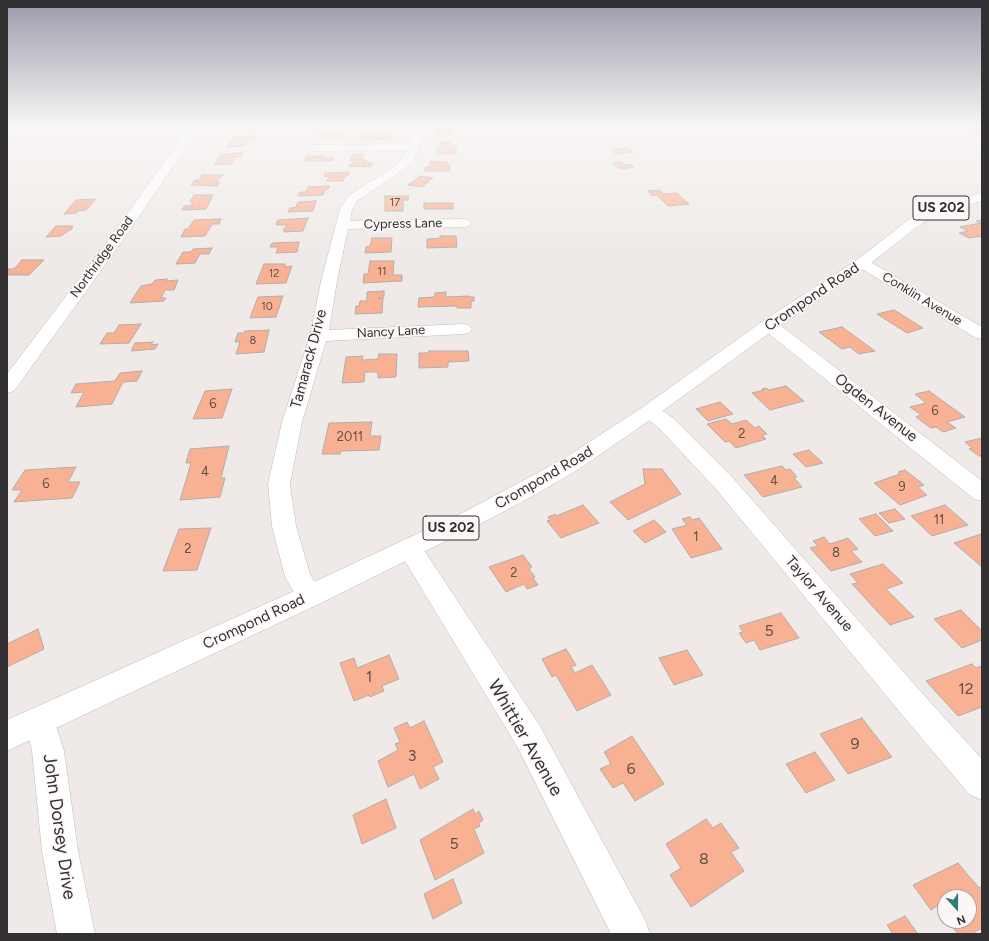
<!DOCTYPE html>
<style>
body{margin:0}
#map{position:relative;width:989px;height:941px;overflow:hidden;background:#efeae8;font-family:Figtree,sans-serif}
canvas{display:block}
.frame{position:absolute;inset:0;border:8px solid #323030;pointer-events:none}
.north{position:absolute;left:937px;top:889px;width:40px;height:40px;box-sizing:border-box;background:#fcf7f6;border:1px solid #aba7a7;border-radius:50%;rotate:159deg;font-size:11px;font-weight:700;line-height:16px;text-align:center;color:#323030}
.north::after{content:'';display:block;margin:auto;width:14px;height:18px;background:#317b79;clip-path:polygon(50% 0,100% 100%,50% 72%,0 100%)}
</style>
<div id="map">
<canvas width="989" height="941"></canvas>
<div class="frame"></div>
<div class="north">N</div>
</div>
<script>
const g = document.querySelector('canvas').getContext('2d');
g.lineJoin = 'round';
function fillPath(path, color) {
  g.fillStyle = color;
  g.fill(path, 'evenodd');
}
function toPath(rows) {
  const path = new Path2D();
  for (const r of rows) {
    path.moveTo(r[0], r[1]);
    for (let i = 2; i < r.length; i += 2) path.lineTo(r[i], r[i + 1]);
  }
  return path;
}
function trace(path, color, width, dash) {
  g.strokeStyle = color;
  g.lineWidth = width;
  g.lineCap = dash ? 'butt' : 'round';
  g.setLineDash(dash || []);
  g.stroke(path);
}
function drawText(font, color, halo, rows, align = 'center') {
  g.font = font + ' Figtree,sans-serif';
  g.lineWidth = 3.5;
  g.setLineDash([]);
  g.textBaseline = 'middle';
  g.strokeStyle = halo;
  g.fillStyle = color;
  for (const [text, x, y, turn = 0] of rows) {
    g.save();
    g.translate(x, y);
    g.rotate((+turn || 0) * Math.PI / 180);
    g.textAlign = isNaN(turn) ? turn : align;
    if (halo) g.strokeText(text, 0, 0);
    g.fillText(text, 0, 0);
    g.restore();
  }
}
const building = toPath([
 [253,126,274,126,272,128,265,129,264,130,249,130,253,126],
 [438,128,453,128,453,134,438,135,438,128],
 [962,128,975,128,982,132,982,134,973,134,962,128],
 [340,132,345,138,339,139,338,137,319,139,316,135,340,132],
 [391,133,390,139,359,139,361,134,391,133],
 [233,137,249,136,255,137,254,139,248,139,245,146,226,147,233,137],
 [440,142,452,142,452,145,456,145,456,154,437,154,437,149,440,149,440,142],
 [628,148,633,152,616,154,611,150,628,148],
 [243,153,242,156,235,157,232,164,214,165,221,154,243,153],
 [363,154,362,160,366,160,366,163,372,163,372,166,349,167,349,164,352,164,353,160,350,160,352,155,363,154],
 [307,156,325,156,324,158,334,158,332,161,305,161,307,156],
 [431,161,447,162,447,164,450,164,450,171,424,171,425,167,429,167,431,161],
 [621,162,625,165,630,164,634,167,621,169,612,163,621,162],
 [349,172,348,176,345,176,343,181,327,181,329,176,324,177,325,173,349,172],
 [202,175,223,175,215,182,220,182,217,186,191,185,195,180,199,180,202,175],
 [420,176,433,178,422,187,408,185,420,176],
 [329,186,328,189,325,190,323,195,298,196,300,192,306,192,308,187,329,186],
 [659,190,664,194,677,193,689,204,668,206,657,195,652,196,648,191,659,190],
 [194,195,213,195,206,209,182,210,184,206,191,206,193,202,190,202,194,195],
 [385,196,409,196,408,200,403,200,403,211,385,211,385,196],
 [96,199,86,210,78,211,76,213,64,214,76,200,96,199],
 [316,201,313,211,288,212,290,208,296,207,298,202,316,201],
 [424,203,453,203,453,209,424,209,424,203],
 [308,218,303,231,284,232,285,230,283,230,287,225,276,225,278,220,308,218],
 [221,219,219,224,212,224,205,236,181,237,185,229,188,229,194,220,221,219],
 [982,220,982,236,969,238,959,233,968,231,960,227,981,223,976,221,982,220],
 [56,226,73,226,71,228,73,228,61,236,46,237,56,226],
 [440,236,456,236,457,247,427,248,427,239,441,238,440,236],
 [372,238,392,238,391,252,365,253,366,247,370,246,372,238],
 [299,242,297,252,276,253,278,247,270,247,272,243,299,242],
 [212,248,209,254,200,254,195,263,176,264,183,252,191,252,193,249,212,248],
 [22,260,44,260,29,275,7,275,8,269,14,269,22,260],
 [370,261,394,261,393,275,402,275,402,281,363,283,364,274,368,274,370,261],
 [264,264,285,264,285,267,292,266,286,283,256,284,264,264],
 [167,279,166,281,178,280,174,290,165,290,161,298,166,298,164,301,130,303,141,286,152,284,155,280,167,279],
 [384,291,384,297,378,298,383,298,382,313,355,314,356,306,359,306,360,301,367,301,367,292,384,291],
 [446,292,446,297,469,296,470,297,474,297,474,301,471,301,471,308,457,308,457,306,418,307,419,298,435,297,435,293,446,292],
 [283,296,276,317,250,318,258,297,283,296],
 [894,310,923,328,907,333,877,314,894,310],
 [141,324,129,343,100,344,107,333,114,333,119,325,141,324],
 [842,327,875,351,859,354,850,347,842,349,819,332,842,327],
 [269,330,264,352,236,354,240,342,235,342,238,333,244,333,245,331,269,330],
 [153,342,151,345,158,344,155,349,131,351,135,343,153,342],
 [429,351,468,351,469,361,448,362,448,367,419,368,419,353,429,353,429,351],
 [379,354,397,354,396,377,378,378,378,372,365,372,364,382,342,383,346,357,363,356,362,360,378,359,379,354],
 [142,371,137,381,123,382,112,404,76,407,84,392,71,393,76,384,115,381,120,373,142,371],
 [786,386,804,401,770,410,752,393,764,390,762,389,766,388,769,390,786,386],
 [232,389,222,418,193,419,205,391,232,389],
 [929,391,965,417,947,422,956,428,943,432,936,427,931,428,916,417,921,415,910,407,926,403,915,394,929,391],
 [720,402,733,414,708,421,696,409,720,402],
 [726,419,732,424,746,420,755,428,759,426,767,434,762,435,766,439,736,448,729,441,725,442,707,424,726,419],
 [372,422,370,436,381,436,379,450,341,451,340,454,322,454,329,423,372,422],
 [982,438,982,456,979,456,969,449,972,448,965,442,982,438],
 [229,446,221,478,225,478,220,497,180,500,191,463,186,463,190,449,229,446],
 [809,450,823,463,806,467,793,454,809,450],
 [782,466,786,470,790,469,797,477,794,478,802,487,763,497,744,475,782,466],
 [76,467,68,482,80,482,72,498,14,502,22,490,12,490,25,470,76,467],
 [643,469,662,469,681,494,628,520,610,502,645,484,643,469],
 [905,470,924,485,918,487,927,495,900,505,874,483,900,474,898,472,905,470],
 [583,505,599,523,561,538,547,521,550,520,548,517,555,514,556,516,583,505],
 [945,505,968,525,932,536,911,516,945,505],
 [895,509,905,519,889,523,879,513,895,509],
 [876,514,893,531,875,536,859,519,876,514],
 [690,517,692,520,699,518,722,549,691,558,672,529,687,525,682,519,690,517],
 [654,520,666,532,645,543,633,531,654,520],
 [211,528,197,570,163,571,179,529,211,528],
 [981,534,982,534,982,567,954,543,981,534],
 [824,537,830,544,848,538,858,549,851,551,862,562,831,571,810,548,818,546,813,541,824,537],
 [523,555,532,567,529,569,535,577,533,578,538,585,527,589,524,584,506,592,489,567,523,555],
 [883,564,903,583,886,589,914,617,890,625,852,584,858,583,850,574,883,564],
 [961,610,982,631,982,640,962,648,934,619,961,610],
 [781,613,799,638,760,650,754,640,746,643,739,633,743,632,739,626,781,613],
 [38,629,44,649,7,667,7,644,38,629],
 [566,649,576,665,571,667,575,673,592,665,611,695,577,711,556,675,552,677,542,659,566,649],
 [687,650,703,675,674,685,659,658,687,650],
 [389,655,399,679,382,686,384,691,370,697,369,695,354,701,340,663,354,658,357,668,389,655],
 [972,664,976,668,981,666,982,668,982,707,958,716,926,681,972,664],
 [862,718,892,757,848,774,820,734,862,718],
 [424,721,443,762,433,767,439,779,420,789,414,774,388,787,378,761,398,750,395,744,400,742,394,728,407,722,410,728,424,721],
 [632,736,664,784,635,801,623,783,613,788,600,769,611,764,604,752,632,736],
 [815,752,835,780,806,793,786,764,815,752],
 [386,799,396,828,362,844,353,815,386,799],
 [473,809,475,814,479,811,483,820,479,823,480,826,474,829,484,853,435,880,420,840,473,809],
 [706,819,713,828,721,823,739,848,731,852,744,871,691,907,670,875,681,868,666,844,706,819],
 [958,863,979,888,982,886,982,928,971,934,958,934,948,921,969,921,969,897,945,897,945,916,937,906,931,910,913,885,958,863],
 [453,879,462,903,433,919,424,894,453,879],
 [905,916,918,934,893,934,887,925,905,916]
]);
const minor = toPath([
 [15,126,27,126,11,139,7,140,7,132,15,126],
 [190,126,200,126,123,240,14,391,7,393,7,374,113,234,190,126],
 [414,126,424,126,419,147,414,159,403,170,357,201,352,209,350,221,464,219,469,220,471,223,469,226,464,227,348,229,337,281,329,330,463,324,469,325,472,329,469,333,463,334,326,341,302,422,290,484,296,526,310,574,323,596,319,604,310,607,301,604,285,577,272,526,268,484,282,422,310,336,321,281,340,209,348,196,395,166,403,157,407,150,314,151,309,148,314,145,410,144,414,126],
 [769,320,775,321,982,481,982,501,974,499,763,329,761,325,763,321,769,320],
 [650,405,657,407,673,418,732,477,930,702,982,759,982,800,970,795,908,722,716,489,659,428,643,415,640,411,643,407,650,405],
 [409,539,418,541,540,726,645,920,650,934,611,934,518,748,397,548,400,541,409,539],
 [40,706,51,711,64,751,78,851,95,934,57,934,42,851,32,751,25,721,29,711,40,706]
]);
const tertiary = toPath([
 [862,259,867,260,982,327,982,339,976,338,857,266,855,263,857,260,862,259]
]);
const primary = toPath([
 [982,193,982,201,950,209,922,223,867,266,775,329,657,415,579,469,533,496,480,524,319,604,7,751,7,720,301,588,464,512,517,484,563,459,643,407,763,321,857,260,912,217,942,203,982,193]
]);
const farNumbernames = [
 ["17",395,203],
 ["11",382,272],
 ["12",274,274],
 ["10",267,307],
 ["8",253,341]
];
const farStreetnames = [
 ["Cypress Lane",403,224,-1],
 ["Northridge Road",102,257,-54],
 ["Conklin Avenue",922,299,31],
 ["Nancy Lane",391,332,-3]
];
const numberNames = [
 ["6",213,404],
 ["6",935,411],
 ["2",742,434],
 ["2011",350,437],
 ["4",205,472],
 ["4",774,481],
 ["6",46,484],
 ["9",902,487],
 ["11",939,520],
 ["1",696,537],
 ["2",188,549],
 ["8",836,553],
 ["2",514,573]
];
const shields = [
 [941,208,56],
 [451,528,56]
];
const shieldNames = [
 ["US 202",941,208],
 ["US 202",451,528]
];
const streetNames = [
 ["Crompond Road",812,297,-34],
 ["Tamarack Drive",309,359,-75],
 ["Ogden Avenue",876,408,38],
 ["Crompond Road",544,478,-30],
 ["Taylor Avenue",819,594,49],
 ["Crompond Road",254,622,-25]
];
const nearNumbernames = [
 ["5",769,631],
 ["1",369,677],
 ["12",966,689],
 ["9",855,744],
 ["3",412,756],
 ["6",631,769],
 ["5",454,844],
 ["8",704,859]
];
const nearStreetnames = [
 ["Whittier Avenue",525,738,60],
 ["John Dorsey Drive",59,827,82]
];
fillPath(building, '#f9b193');
trace(building, '#b1adab', 1);
trace(minor, '#beb9b7', 1);
trace(tertiary, '#beb9b7', 1);
trace(primary, '#beb9b7', 1);
fillPath(minor, '#fff');
fillPath(tertiary, '#fff');
fillPath(primary, '#fff');
const sky = g.createLinearGradient(0, 0, 0, 258);
sky.addColorStop(0, '#9b9aab');
sky.addColorStop(0.49, '#f8f6f5');
sky.addColorStop(1, '#f8f6f500');
g.fillStyle = sky;
g.fillRect(0, 0, 989, 258);
drawText('11px', '#645049', null, farNumbernames);
drawText('13px', '#323030', '#fcf7f6', farStreetnames);
drawText('13px', '#645049', null, numberNames);
for (const [x, y, w] of shields) {
  const box = new Path2D();
  box.roundRect(x - w / 2, y - 12, w, 24, 3);
  g.fillStyle = '#fcf7f6';
  g.fill(box);
  trace(box, '#323030', 1);
}
drawText('bold 14px', '#323030', null, shieldNames);
drawText('15px', '#323030', '#fcf7f6', streetNames);
drawText('16px', '#645049', null, nearNumbernames);
drawText('18px', '#323030', '#fcf7f6', nearStreetnames);
</script>
